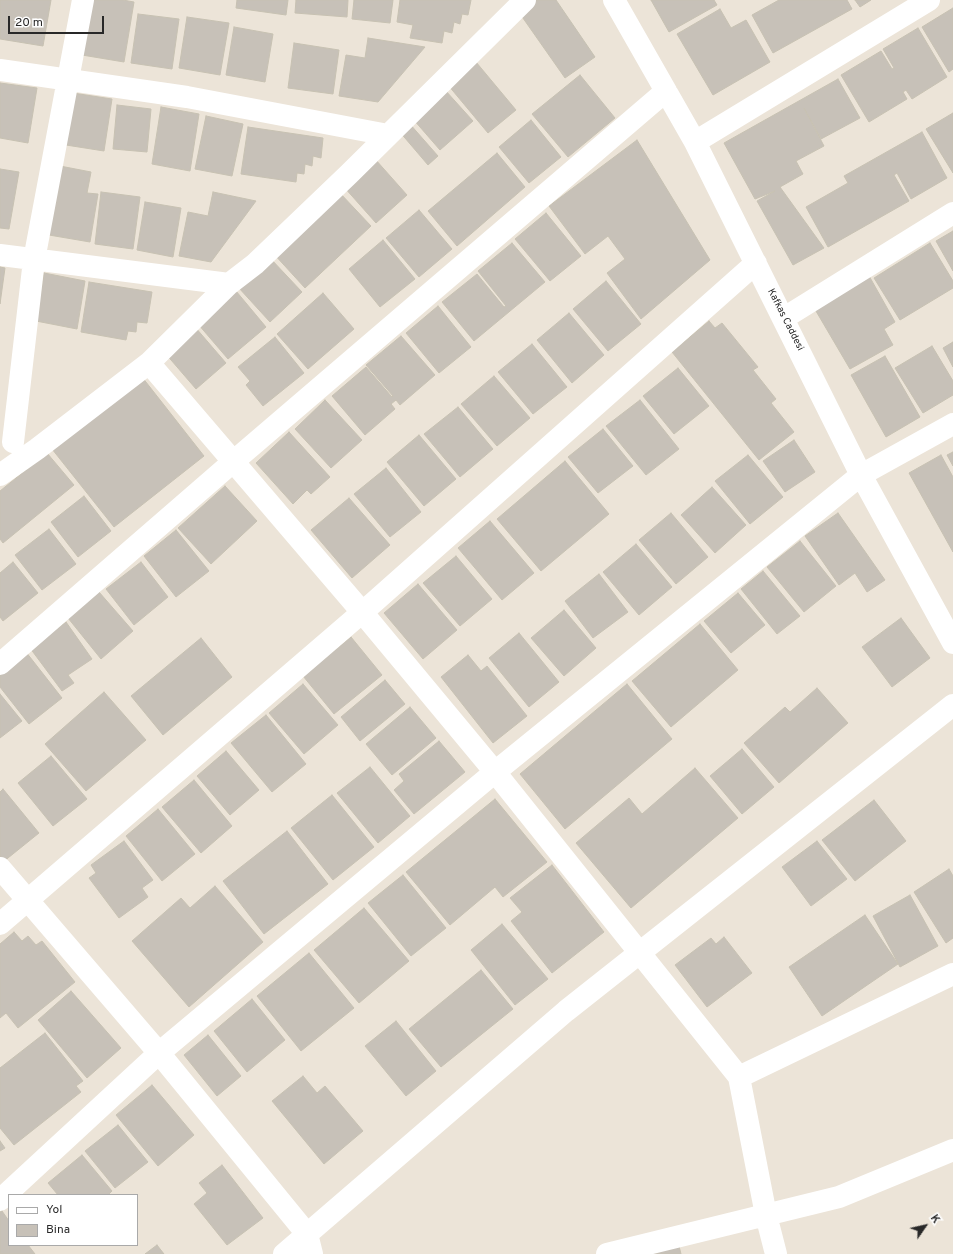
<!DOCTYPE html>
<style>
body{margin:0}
#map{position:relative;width:953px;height:1254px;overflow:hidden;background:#ece4d8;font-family:Overpass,sans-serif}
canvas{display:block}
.legend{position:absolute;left:8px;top:1194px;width:130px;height:52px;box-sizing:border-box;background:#fff;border:1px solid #a9a9a9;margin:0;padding:5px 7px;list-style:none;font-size:12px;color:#282828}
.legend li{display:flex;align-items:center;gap:8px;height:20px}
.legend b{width:20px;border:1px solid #a9a9a9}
.north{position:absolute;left:905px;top:1206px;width:40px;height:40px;-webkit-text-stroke:3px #fff;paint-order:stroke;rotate:56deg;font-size:11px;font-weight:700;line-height:16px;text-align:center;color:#282828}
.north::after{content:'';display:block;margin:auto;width:14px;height:18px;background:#282828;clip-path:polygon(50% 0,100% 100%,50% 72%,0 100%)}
.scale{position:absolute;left:8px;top:16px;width:96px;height:18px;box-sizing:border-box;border:2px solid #282828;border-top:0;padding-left:5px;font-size:12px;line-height:14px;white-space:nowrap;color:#282828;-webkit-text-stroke:3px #fff;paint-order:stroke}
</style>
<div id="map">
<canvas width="953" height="1254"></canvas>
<ul class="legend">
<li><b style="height:5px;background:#fff"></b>Yol</li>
<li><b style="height:11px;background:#c7c1b8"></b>Bina</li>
</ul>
<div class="north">K</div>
<div class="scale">20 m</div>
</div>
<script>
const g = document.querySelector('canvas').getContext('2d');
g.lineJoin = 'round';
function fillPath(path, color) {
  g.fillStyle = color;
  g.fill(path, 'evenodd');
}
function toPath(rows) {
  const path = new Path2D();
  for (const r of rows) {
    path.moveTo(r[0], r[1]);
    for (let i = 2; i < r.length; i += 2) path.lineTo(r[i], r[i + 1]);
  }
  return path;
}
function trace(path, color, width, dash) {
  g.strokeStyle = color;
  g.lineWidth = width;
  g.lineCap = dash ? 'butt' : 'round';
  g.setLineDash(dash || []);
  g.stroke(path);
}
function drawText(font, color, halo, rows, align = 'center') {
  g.font = font + ' Overpass,sans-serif';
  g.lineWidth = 3;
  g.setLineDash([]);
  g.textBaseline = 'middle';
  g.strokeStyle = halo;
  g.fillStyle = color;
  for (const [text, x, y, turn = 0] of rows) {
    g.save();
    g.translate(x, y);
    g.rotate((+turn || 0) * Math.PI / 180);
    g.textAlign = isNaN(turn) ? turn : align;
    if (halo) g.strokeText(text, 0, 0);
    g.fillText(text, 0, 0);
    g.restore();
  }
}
const building = toPath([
 [0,0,51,0,43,46,0,39,0,0],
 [91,0,123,0,134,2,124,62,82,55,91,0],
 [237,0,288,0,286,15,236,8,237,0],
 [296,0,348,0,347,17,295,13,296,0],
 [354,0,393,0,390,23,352,19,354,0],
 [400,0,471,0,468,15,462,14,460,24,454,22,452,33,444,31,442,43,410,38,413,25,397,22,400,0],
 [534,0,556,0,595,57,565,78,518,11,534,0],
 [651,0,714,0,717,5,669,32,651,0],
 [779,0,847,0,852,9,773,53,752,15,779,0],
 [855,0,871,0,860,7,855,0],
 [953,8,953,69,949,72,922,27,953,8],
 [720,9,731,28,746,20,770,62,713,95,677,34,720,9],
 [138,14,179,19,172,69,131,63,138,14],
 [187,17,229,23,220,75,179,68,187,17],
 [234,27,273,34,265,82,226,75,234,27],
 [918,28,947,77,912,99,906,90,903,92,907,99,869,122,841,75,881,51,892,69,894,68,883,49,918,28],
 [368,38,425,47,378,102,339,96,346,55,365,58,368,38],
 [294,43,339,50,333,94,288,88,294,43],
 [476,62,516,110,488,133,448,85,476,62],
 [580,75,615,118,568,157,532,114,580,75],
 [838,79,860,118,821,139,804,108,824,146,796,161,803,174,780,187,824,248,793,265,757,201,775,191,755,199,724,143,838,79],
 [0,83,37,88,28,143,0,138,0,83],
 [445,90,473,121,440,150,413,119,445,90],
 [73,93,112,99,104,151,66,145,73,93],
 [117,105,151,109,147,152,113,149,117,105],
 [161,107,199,114,190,171,152,164,161,107],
 [953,113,953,173,926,129,953,113],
 [206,116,243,124,232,176,195,169,206,116],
 [531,120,561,157,529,183,499,147,531,120],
 [409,123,438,156,428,165,399,131,409,123],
 [248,127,323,138,321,158,313,156,312,166,305,164,304,174,297,173,296,182,241,174,248,127],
 [922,132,947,178,911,199,897,173,894,175,909,201,828,247,806,207,848,183,844,176,922,132],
 [637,140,710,260,641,319,607,273,625,259,608,236,585,254,549,206,637,140],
 [497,153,525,187,457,246,428,211,497,153],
 [375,159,407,195,376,223,344,187,375,159],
 [60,166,91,172,87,193,98,194,90,242,49,235,60,166],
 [0,169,19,172,9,229,0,228,0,169],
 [101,192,140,197,133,249,95,244,101,192],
 [213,192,256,201,211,262,179,256,188,212,208,216,213,192],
 [339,192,371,226,305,288,273,253,339,192],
 [145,202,181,208,173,257,137,250,145,202],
 [419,210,452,249,419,277,386,238,419,210],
 [546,213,581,256,550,281,515,239,546,213],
 [953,231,953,271,936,241,953,231],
 [383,240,415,279,380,307,349,269,383,240],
 [512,243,545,282,474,341,442,302,477,274,504,307,506,306,478,271,512,243],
 [930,243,953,281,953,288,900,320,874,278,930,243],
 [270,258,302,292,270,322,238,287,270,258],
 [0,267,5,268,0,304,0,267],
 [44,273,85,281,77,329,36,321,44,273],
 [868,274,895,322,884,329,893,345,850,369,813,306,868,274],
 [606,281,641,324,608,351,573,309,606,281],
 [89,282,152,292,147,323,137,322,136,332,128,331,126,340,81,332,89,282],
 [236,291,266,327,228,359,198,324,236,291],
 [323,293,354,329,308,369,277,334,323,293],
 [438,306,471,347,439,373,406,333,438,306],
 [569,313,604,355,572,383,537,340,569,313],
 [709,321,715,328,722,323,758,367,753,370,776,399,771,403,794,432,759,460,672,352,709,321],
 [195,327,226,363,196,389,165,353,195,327],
 [401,336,435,375,400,405,396,400,391,404,395,409,365,435,332,396,366,367,392,397,393,396,366,365,401,336],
 [275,337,304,373,263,406,246,385,250,381,238,367,275,337],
 [953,342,953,367,943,348,953,342],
 [532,344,567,387,533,414,498,372,532,344],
 [932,346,953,381,953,395,923,413,895,368,932,346],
 [885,356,920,417,886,437,851,375,885,356],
 [678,368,709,406,674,434,643,396,678,368],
 [494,376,530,418,497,446,461,404,494,376],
 [142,377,204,456,114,527,52,449,142,377],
 [325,400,362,440,331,468,295,429,325,400],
 [640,400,679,449,646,475,606,426,640,400],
 [458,407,493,449,460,477,424,434,458,407],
 [603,429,633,466,598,493,568,457,603,429],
 [289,432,330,477,311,494,307,490,293,504,256,463,289,432],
 [419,435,456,479,424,506,387,462,419,435],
 [794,440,815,472,785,492,763,461,794,440],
 [953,452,953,466,947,455,953,452],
 [47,453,74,485,3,543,0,539,0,491,47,453],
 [748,455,783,497,750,524,715,481,748,455],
 [941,455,953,477,953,552,909,473,941,455],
 [565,461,609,514,541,571,497,519,565,461],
 [386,468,421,512,390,537,354,494,386,468],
 [225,486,257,521,211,564,178,528,225,486],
 [712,487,746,525,715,553,681,515,712,487],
 [84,496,111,531,78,557,51,522,84,496],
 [349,498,390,545,352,578,311,530,349,498],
 [671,513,708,557,676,584,639,540,671,513],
 [838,513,885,580,867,592,855,573,839,585,805,536,838,513],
 [490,521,534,573,502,600,458,548,490,521],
 [49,529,76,564,42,590,15,555,49,529],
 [176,530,209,571,176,597,144,556,176,530],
 [800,541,836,586,804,612,767,567,800,541],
 [636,544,672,587,639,615,603,572,636,544],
 [456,556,492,599,460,626,423,583,456,556],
 [13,562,38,593,3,621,0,617,0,573,13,562],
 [141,562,168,597,134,625,106,589,141,562],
 [763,571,800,616,777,634,741,589,763,571],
 [599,574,628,612,593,638,565,601,599,574],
 [418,584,457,630,423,659,384,613,418,584],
 [99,592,133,631,101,659,68,618,99,592],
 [738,593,765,625,731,653,704,621,738,593],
 [564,610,596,648,564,676,531,638,564,610],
 [901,618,930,658,892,687,862,647,901,618],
 [66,622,92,659,68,675,74,683,62,691,30,648,66,622],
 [700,624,738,670,671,727,632,681,700,624],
 [519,633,559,682,529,707,489,658,519,633],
 [351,637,382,675,334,714,303,676,351,637],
 [201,638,232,677,163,735,131,696,201,638],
 [26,652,62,698,29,724,0,687,0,673,26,652],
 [468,655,481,671,487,666,527,716,493,743,441,677,468,655],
 [385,680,405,704,360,741,341,717,385,680],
 [303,684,338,725,304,754,269,713,303,684],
 [627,684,672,739,565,829,520,774,627,684],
 [817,688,848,723,779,783,744,743,785,707,790,712,817,688],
 [104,692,146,740,86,791,45,744,104,692],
 [0,694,22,721,0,738,0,694],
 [410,707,436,738,392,775,366,744,410,707],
 [266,715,306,764,272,792,231,743,266,715],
 [439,741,465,772,414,814,394,790,404,781,399,774,439,741],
 [742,749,774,787,742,814,710,776,742,749],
 [226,751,259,790,230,815,197,776,226,751],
 [51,756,87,799,53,826,18,783,51,756],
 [370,767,410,816,378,843,337,793,370,767],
 [695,768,738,818,631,908,576,843,629,798,642,814,695,768],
 [194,780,232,826,201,853,162,807,194,780],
 [3,789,39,833,3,862,0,858,0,792,3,789],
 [332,795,374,847,333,880,291,828,332,795],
 [495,799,547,862,503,897,495,887,450,925,406,872,495,799],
 [874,800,906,841,855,881,822,840,874,800],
 [158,809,195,854,162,881,126,836,158,809],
 [287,831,328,884,264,934,223,881,287,831],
 [124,841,153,880,142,888,148,897,119,918,89,878,96,873,91,865,124,841],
 [817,841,847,879,811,906,782,867,817,841],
 [552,865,604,932,552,973,511,921,522,912,510,898,552,865],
 [949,869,953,876,953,938,946,943,914,892,949,869],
 [403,875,446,928,411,956,368,903,403,875],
 [215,886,263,942,189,1007,132,941,181,898,190,908,215,886],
 [910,895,938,946,900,967,873,916,910,895],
 [364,908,409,961,359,1003,314,950,364,908],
 [865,915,898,964,822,1016,789,967,865,915],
 [502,924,548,979,515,1005,471,950,502,924],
 [14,932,22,941,28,936,36,945,42,941,75,982,18,1028,6,1013,0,1018,0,944,14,932],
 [724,937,752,973,707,1007,675,965,711,938,716,944,724,937],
 [309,953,354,1008,301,1051,257,996,309,953],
 [481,970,513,1009,441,1067,409,1029,481,970],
 [71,991,121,1048,87,1078,38,1020,71,991],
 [252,999,285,1040,247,1072,214,1031,252,999],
 [396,1021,436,1071,406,1096,365,1046,396,1021],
 [45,1033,83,1081,76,1086,81,1092,14,1145,0,1128,0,1068,45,1033],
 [208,1035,241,1076,217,1096,184,1055,208,1035],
 [303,1076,317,1093,325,1086,363,1131,324,1164,272,1101,303,1076],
 [152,1085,194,1135,158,1166,116,1115,152,1085],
 [118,1125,148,1162,115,1188,85,1151,118,1125],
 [0,1141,5,1148,0,1151,0,1141],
 [82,1155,112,1191,108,1195,58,1195,48,1183,82,1155],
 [222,1165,263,1218,227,1245,194,1204,207,1193,199,1183,222,1165],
 [2,1211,9,1221,9,1245,28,1245,35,1254,0,1254,0,1212,2,1211],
 [157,1245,164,1254,145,1254,157,1245],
 [679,1246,681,1254,643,1254,679,1246]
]);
const minor = toPath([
 [614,0,695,142,861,475,953,643],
 [0,70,187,97,388,135],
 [695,142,929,0],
 [0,255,229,284],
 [784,318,953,213],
 [149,363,362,612,495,772,739,1077,953,974],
 [13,442,34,260,83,0],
 [0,475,37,449,149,363,229,284,255,264,349,174,525,0],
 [0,664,234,461,666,91],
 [0,868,159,1053,307,1234,312,1254],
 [0,924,373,603,756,263],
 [739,1077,766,1215,776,1254],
 [0,1200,159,1053,495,772,861,475,953,424],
 [284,1254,566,1011,953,705],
 [607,1254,839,1197,953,1150]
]);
const streetNames = [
 ["Kafkas Caddesi",785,320,63]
];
fillPath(building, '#c7c1b8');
trace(building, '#c7c1b2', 1);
trace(minor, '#fff', 22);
drawText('10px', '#282828', '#fff', streetNames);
</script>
